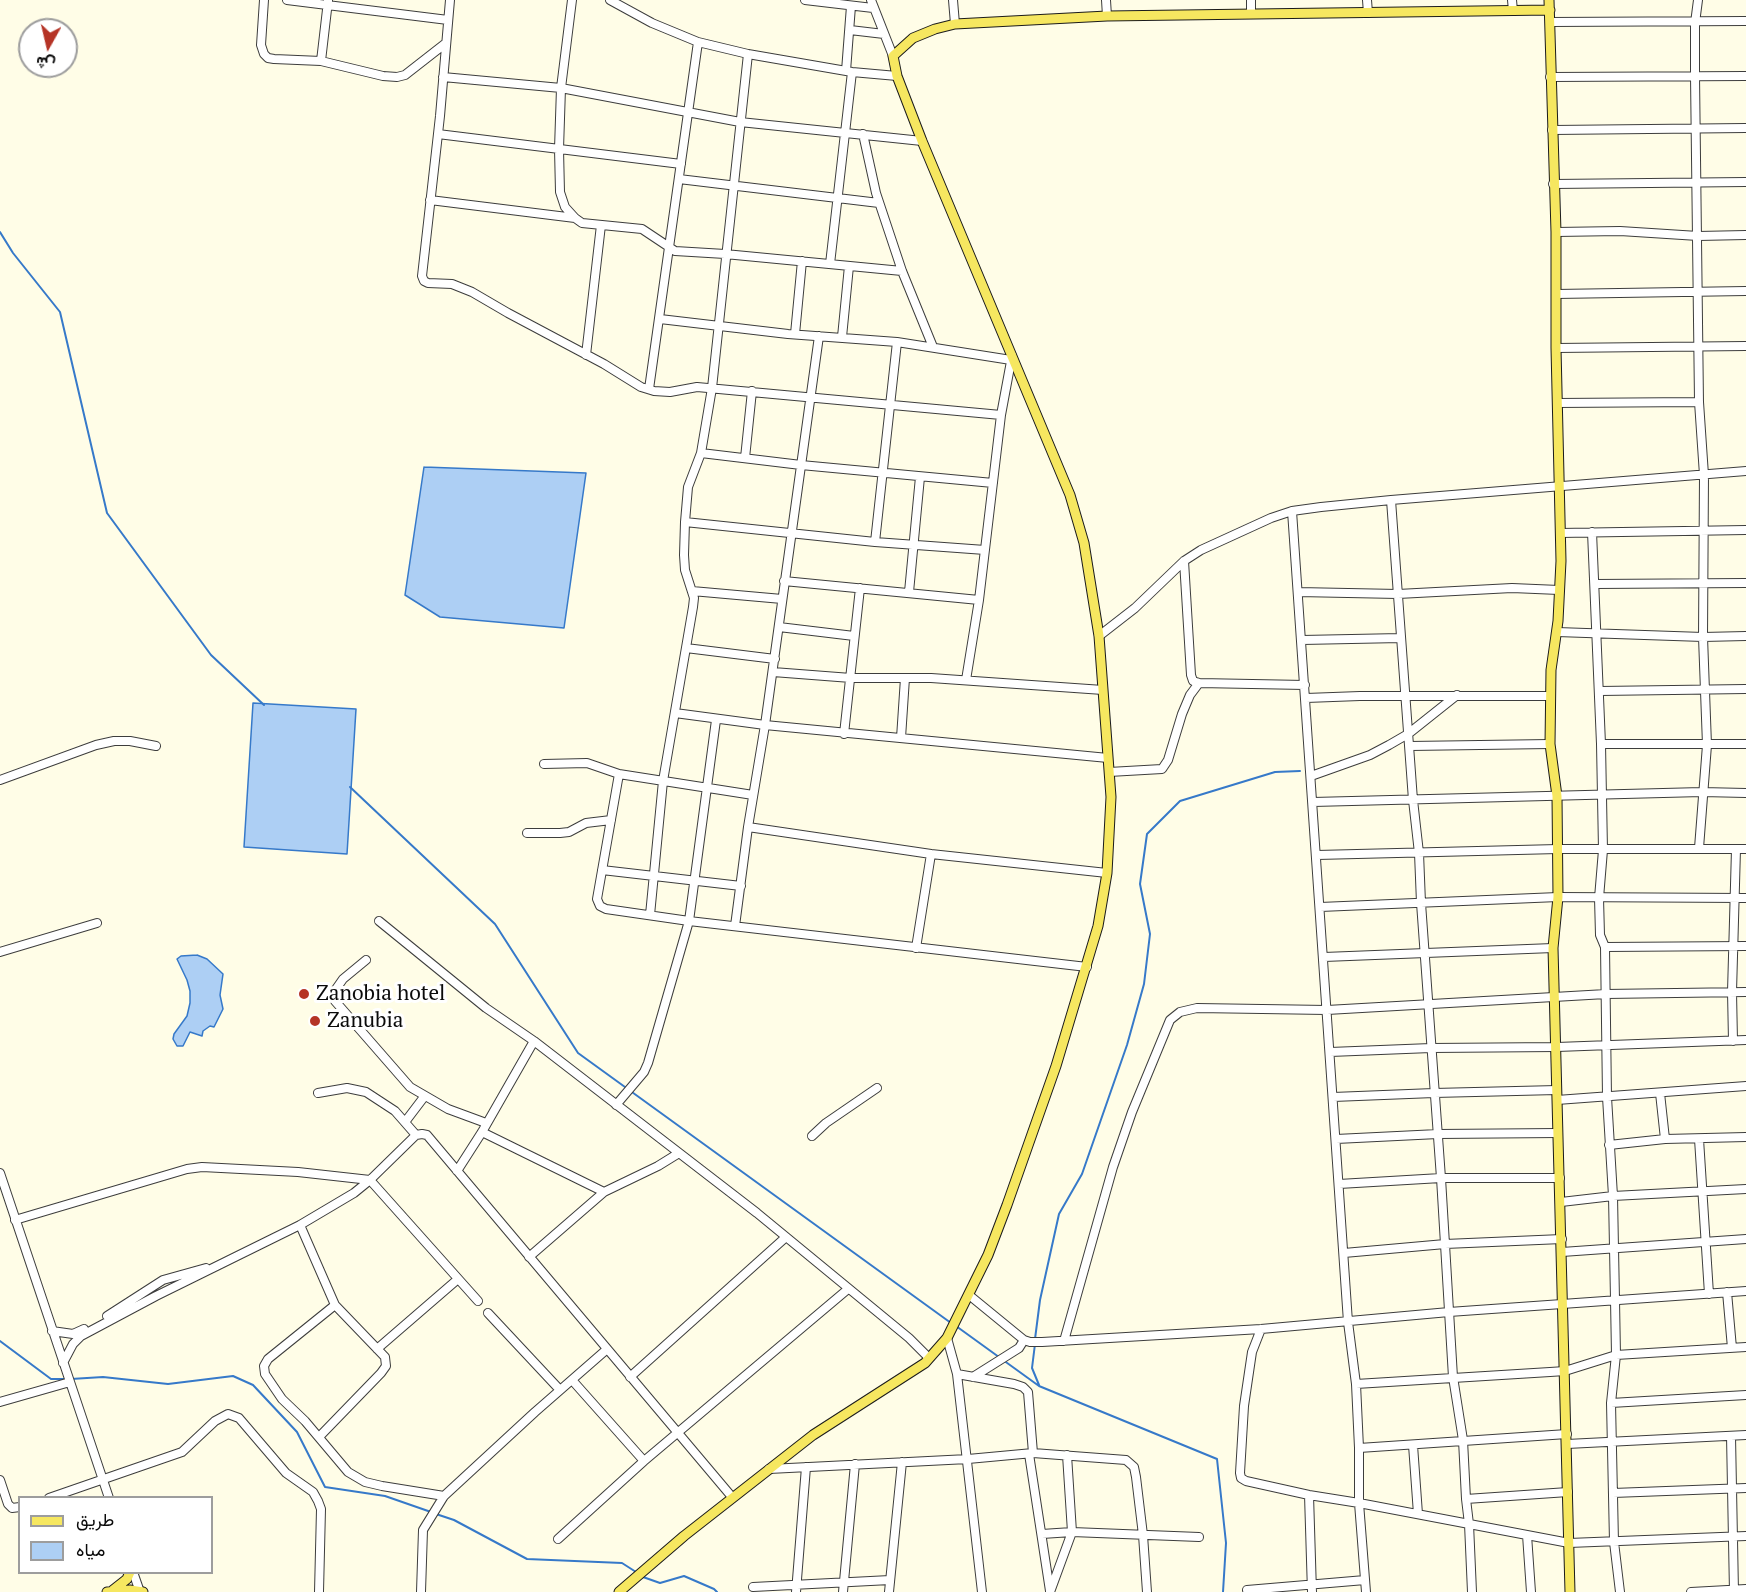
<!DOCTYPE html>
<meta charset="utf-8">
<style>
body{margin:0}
#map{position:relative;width:1746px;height:1592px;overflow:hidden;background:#fffde7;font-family:"PT Serif",Vazirmatn,serif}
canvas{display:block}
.legend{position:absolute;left:18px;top:1496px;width:195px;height:78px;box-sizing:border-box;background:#fff;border:2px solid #9d9d9d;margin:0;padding:8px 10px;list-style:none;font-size:18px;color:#0a0a0a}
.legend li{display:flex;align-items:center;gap:12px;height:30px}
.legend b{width:30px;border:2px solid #9d9d9d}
.north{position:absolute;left:18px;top:18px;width:60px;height:60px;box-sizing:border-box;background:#fff;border:2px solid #9d9d9d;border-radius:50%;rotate:188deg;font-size:16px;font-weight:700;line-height:24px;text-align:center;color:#0a0a0a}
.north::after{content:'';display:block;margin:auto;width:21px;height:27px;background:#b53426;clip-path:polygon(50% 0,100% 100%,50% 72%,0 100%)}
</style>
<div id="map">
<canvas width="1746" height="1592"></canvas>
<ul class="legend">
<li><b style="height:8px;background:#f6e760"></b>طريق</li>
<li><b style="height:16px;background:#adcff4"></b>مياه</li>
</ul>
<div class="north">ش</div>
</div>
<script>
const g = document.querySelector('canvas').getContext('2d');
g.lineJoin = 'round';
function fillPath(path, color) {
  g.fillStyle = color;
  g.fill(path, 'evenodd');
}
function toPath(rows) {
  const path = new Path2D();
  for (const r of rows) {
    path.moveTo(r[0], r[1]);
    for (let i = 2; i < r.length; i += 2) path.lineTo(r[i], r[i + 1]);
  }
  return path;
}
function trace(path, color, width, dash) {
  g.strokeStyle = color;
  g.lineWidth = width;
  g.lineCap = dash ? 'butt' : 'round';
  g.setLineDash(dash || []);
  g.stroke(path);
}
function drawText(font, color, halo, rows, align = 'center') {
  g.font = font + ' "PT Serif",serif';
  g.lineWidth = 6;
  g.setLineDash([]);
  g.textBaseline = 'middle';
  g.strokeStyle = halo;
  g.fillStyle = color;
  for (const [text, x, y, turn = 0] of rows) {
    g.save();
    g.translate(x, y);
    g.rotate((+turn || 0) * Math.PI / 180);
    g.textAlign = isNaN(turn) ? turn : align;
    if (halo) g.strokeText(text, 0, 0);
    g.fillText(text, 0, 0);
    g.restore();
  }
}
const water = toPath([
 [424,467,586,473,564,628,440,617,405,595,424,467],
 [253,703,356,709,347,854,244,847,253,703],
 [197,955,207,959,223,974,220,995,223,1009,214,1027,210,1026,203,1031,202,1036,190,1032,183,1046,177,1046,173,1039,174,1034,187,1016,190,1003,190,991,187,980,177,959,181,956,197,955]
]);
const stream = toPath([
 [0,232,13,253,60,312,107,513,211,655,264,705],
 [350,787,495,924,578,1053,951,1323],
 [956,1326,1039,1386,1217,1459,1226,1543,1223,1592],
 [1035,1339,1040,1300,1059,1214,1082,1174,1127,1045,1144,984,1150,934,1140,884,1147,834,1180,801,1275,772,1300,771],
 [0,1341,51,1379,65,1379],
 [1035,1344,1032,1368,1039,1385],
 [71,1379,103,1377,168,1384,233,1376,253,1385,297,1432,325,1487,385,1496,431,1512],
 [436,1514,454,1520,527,1559,622,1563,636,1572],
 [643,1577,660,1583,684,1576,714,1589,717,1592]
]);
const minor = toPath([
 [264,0,261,45,264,54,268,58,274,59,321,61,383,76,397,77,405,75,446,43],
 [287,0,448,20],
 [450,0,440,116,422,276,424,281,428,283,452,284,472,292,508,313,604,364,641,387,654,391,670,392,697,387,1001,415],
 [572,0,561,88,559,149,560,192,565,207,575,218,582,223,642,229,675,251,725,254,902,271],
 [610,0,652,23,698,42,748,54,852,72,897,76],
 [805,0,873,8],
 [871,0,893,56],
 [953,0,955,24],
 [1106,0,1107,16],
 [1251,0,1251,13],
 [1367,0,1368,13],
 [1512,0,1513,11],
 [1698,0,1695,23,1695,76,1699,402,1704,475,1703,637,1707,745,1699,848],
 [1550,22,1746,21],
 [850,30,884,34],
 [748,54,712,388,701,453,801,465,993,483],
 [321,61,328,1],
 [846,71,851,6],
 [443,77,561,88,740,122,922,141],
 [1550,77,1746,76],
 [1552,130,1746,128],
 [438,134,681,164],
 [863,134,876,193,902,271,933,347],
 [679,179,879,203],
 [1553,184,1746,182],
 [430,200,575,218],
 [1556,232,1620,231,1698,236,1746,235],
 [830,264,852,72],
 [1556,294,1746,291],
 [660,319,788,334,897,342,1011,360],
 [795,334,802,261],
 [842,337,849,266],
 [1556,348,1746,346],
 [586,355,601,225],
 [649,389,698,42],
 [1557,403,1699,402],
 [745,458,752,391],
 [1391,500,1413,800,1419,853,1421,903,1441,1178,1453,1377,1463,1440,1466,1499,1469,1524,1472,1592],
 [1292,511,1348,1322,1356,1384,1359,1448,1359,1503,1366,1592],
 [685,522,875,542,985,550],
 [1592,532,1601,744,1603,850,1599,898,1600,935,1605,947,1607,1097,1613,1196,1615,1300,1616,1355,1611,1403,1614,1542,1620,1592],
 [1560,533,1746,530],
 [875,542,897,342],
 [1184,561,1191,675,1193,681,1199,683,1305,685],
 [784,581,979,600,1001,415,1012,356],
 [1595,584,1746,583],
 [692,591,782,599],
 [909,592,920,477],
 [1298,592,1398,594,1512,588,1559,590],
 [779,627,854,636],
 [1557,632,1703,637,1746,636],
 [1099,636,1135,608,1184,561,1201,550,1271,518,1292,511,1321,507,1391,500,1746,471],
 [1302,640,1401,638],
 [686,648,775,659],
 [773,672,851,678,931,678,1103,690],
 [966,680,979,600],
 [1600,691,1746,689],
 [1306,698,1360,696,1550,696],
 [675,713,765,725,819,336],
 [844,734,860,588],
 [901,738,905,678],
 [1601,744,1746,744],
 [1410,746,1550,744],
 [544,764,587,763,619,774,753,795],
 [1109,772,1162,769,1168,760,1182,714,1190,695,1199,683],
 [619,774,597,899,600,906,606,909,689,921,1087,967],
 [1311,776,1370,755,1389,745,1408,734,1457,695],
 [0,780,96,745,114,741,130,741,156,746],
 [1313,802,1702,792,1746,793],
 [748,827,931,854],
 [527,833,560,833,569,832,586,823,611,820],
 [1317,855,1558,849,1746,849],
 [602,870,741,886],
 [1320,907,1558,897,1746,898],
 [650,915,663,781,693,607,694,598,685,570,684,555,685,522,688,487,701,453],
 [379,921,486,1008,534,1041,757,1213,909,1338,929,1358],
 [735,926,748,827,765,725,1108,758],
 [1605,947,1746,946],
 [916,948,931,854,1107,873],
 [0,952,97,923],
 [1324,957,1553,948],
 [366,960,343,979,336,989,335,1001,410,1087,448,1109,486,1123],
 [1733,1041,1732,992,1736,849],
 [1330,1052,1431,1048,1557,1047,1746,1040],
 [318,1093,347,1088,366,1092,395,1111,416,1135],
 [1660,1093,1665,1139],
 [1333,1097,1434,1093,1557,1090],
 [1557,1100,1746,1086],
 [616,1105,644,1072,648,1063,689,921,716,720],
 [405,1122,424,1097],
 [482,1132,604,1192],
 [812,1136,826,1123,877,1088],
 [1336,1139,1438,1134,1558,1133],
 [1699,1139,1709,1294],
 [1609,1145,1665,1139,1746,1137],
 [457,1171,482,1132,534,1041],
 [0,1173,109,1498],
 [1339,1184,1441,1178,1560,1178],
 [1561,1202,1613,1196,1746,1189],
 [15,1220,187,1169,202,1167,298,1172,370,1180,478,1301],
 [300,1225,335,1305,385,1357,386,1366,381,1373,319,1437],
 [1562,1252,1746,1239],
 [1344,1253,1445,1244,1562,1239],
 [529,1257,604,1192,658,1166,679,1153],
 [1727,1292,1732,1348],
 [969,1295,1024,1340,1030,1342,1042,1342,1261,1329,1449,1312,1746,1291],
 [335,1305,268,1359,264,1366,265,1374,282,1399,305,1421,348,1472,365,1482,382,1486,444,1496],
 [488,1313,560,1390],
 [107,1316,163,1280,206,1268],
 [1261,1329,1252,1352,1244,1406,1240,1473,1241,1478,1246,1481,1309,1495,1359,1503,1569,1543,1746,1536],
 [52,1331,73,1334,84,1329],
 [947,1338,957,1374,982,1592],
 [1064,1341,1113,1167,1132,1112,1170,1020,1180,1012,1197,1008,1327,1010,1606,994,1746,992],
 [377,1349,458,1279],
 [63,1363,73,1344,81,1336,156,1296,300,1225,354,1193,370,1180,416,1135,422,1134,427,1135,732,1497],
 [957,1374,1014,1384,1023,1387,1028,1392,1033,1453],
 [630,1377,786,1237],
 [973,1377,1019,1348,1024,1340],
 [572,1380,644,1461],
 [1356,1384,1550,1372,1565,1371,1616,1355,1746,1347],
 [0,1402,70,1382],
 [1611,1403,1746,1395],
 [1731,1436,1734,1592],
 [1567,1444,1746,1435],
 [1413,1445,1418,1514],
 [1359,1448,1567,1434],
 [1029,1454,1050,1591],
 [769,1469,968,1459,1033,1453,1126,1460,1134,1467,1136,1477,1143,1535,1147,1592],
 [0,1480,8,1504,12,1508,20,1507],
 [1613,1493,1746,1488],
 [1309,1495,1312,1592],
 [49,1498,182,1452,215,1421,228,1414,239,1418,286,1473,313,1492,318,1501,321,1509,319,1592],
 [1466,1499,1568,1492],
 [1042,1534,1072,1532,1199,1537],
 [1527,1535,1531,1592],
 [558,1539,644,1461,848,1289],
 [133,1572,140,1592],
 [753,1587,890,1580],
 [1247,1590,1365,1580],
 [421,1592,423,1530,444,1496,535,1412,606,1350],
 [796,1592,806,1467],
 [843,1592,855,1464],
 [889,1592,902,1462],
 [1050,1592,1072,1532,1067,1455],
 [1691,1592,1746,1589]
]);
const major = toPath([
 [1549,0,1556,232,1556,348,1561,561,1558,621,1551,670,1550,744,1557,796,1558,897,1553,948,1570,1592],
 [113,1590,127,1579,130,1572],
 [107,1592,130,1590,143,1592],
 [619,1592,684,1536,813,1435,925,1363,947,1338,988,1255,1007,1205,1056,1066,1098,926,1107,873,1111,797,1099,636,1084,543,1070,495,922,141,897,76,893,56,913,38,935,29,955,24,1107,16,1550,10]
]);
const markers = [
 [304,994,6,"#b53426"],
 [315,1021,6,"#b53426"]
];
const poiNames = [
 ["Zanobia hotel",316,994],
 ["Zanubia",327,1021]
];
fillPath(water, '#adcff4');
trace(water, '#3679c9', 1.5);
trace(stream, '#3679c9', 2);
trace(minor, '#3d3d3d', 10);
trace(major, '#1b1b1b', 11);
trace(minor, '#fff', 8);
trace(major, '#f6e760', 9);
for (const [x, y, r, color] of markers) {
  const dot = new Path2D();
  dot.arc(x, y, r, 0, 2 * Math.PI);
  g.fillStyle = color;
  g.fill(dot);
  trace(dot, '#fff', 2);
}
drawText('21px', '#0a0a0a', '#fff', poiNames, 'left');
</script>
